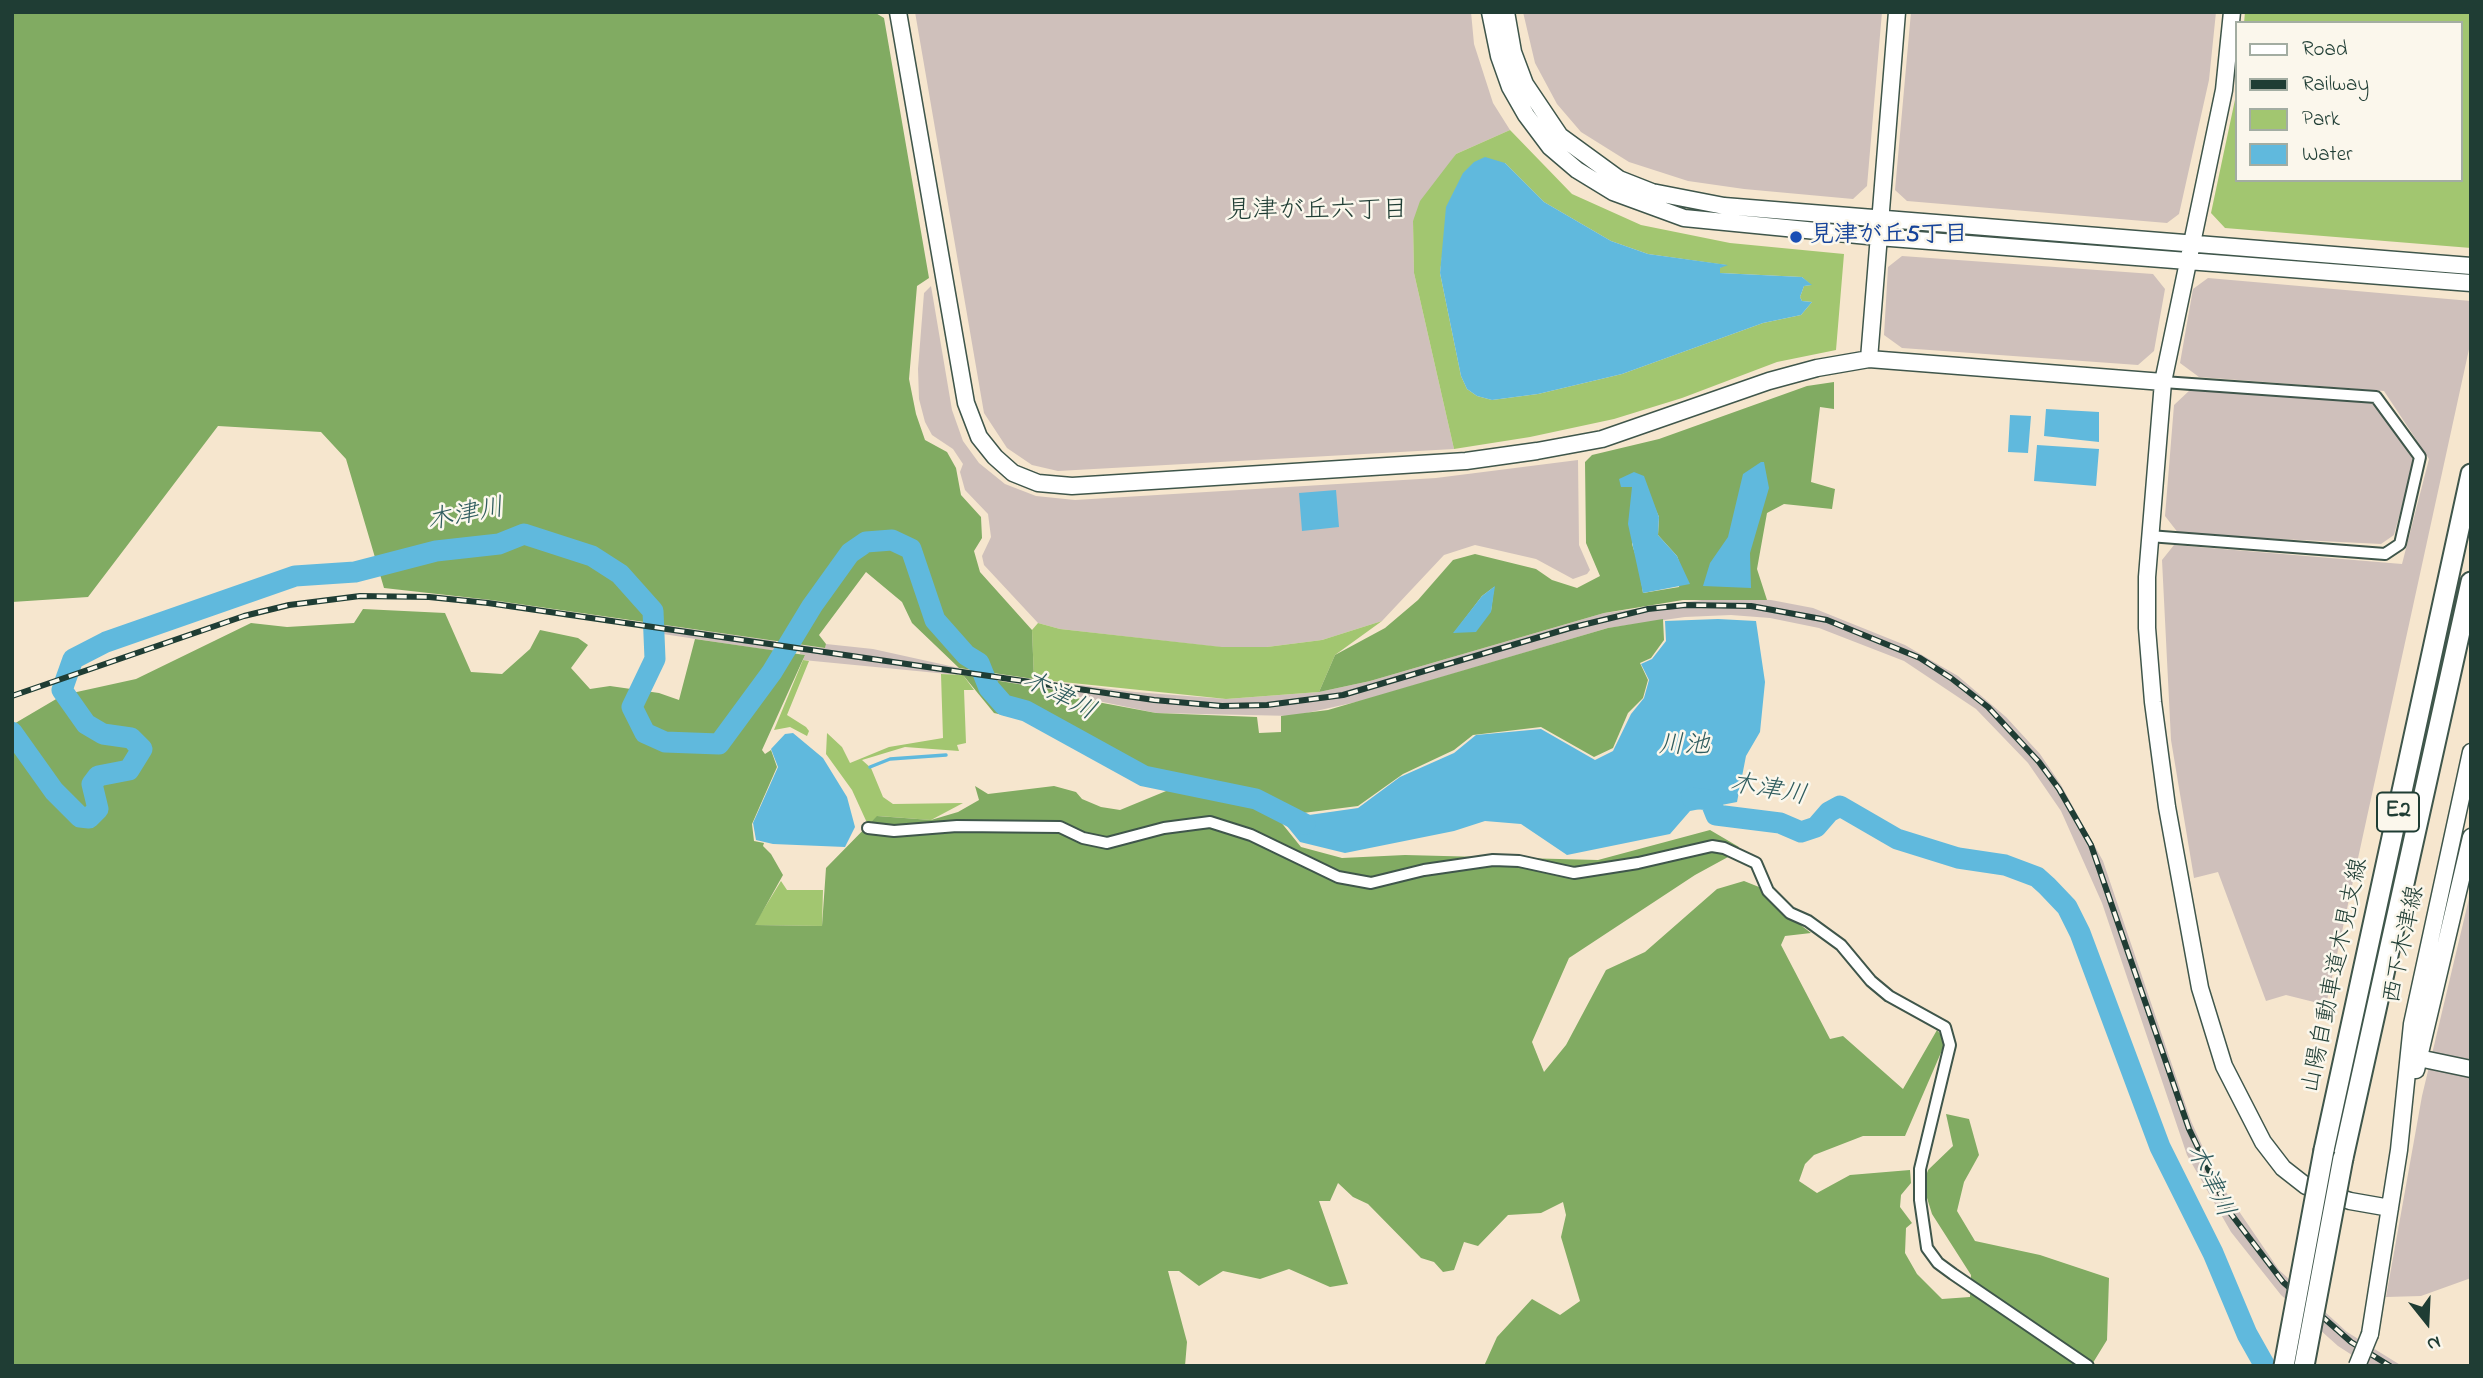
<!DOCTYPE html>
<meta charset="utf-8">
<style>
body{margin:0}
#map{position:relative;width:2483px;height:1378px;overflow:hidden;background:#f6e6ce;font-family:"Indie Flower",sans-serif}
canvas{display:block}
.frame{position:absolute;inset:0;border:14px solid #1f3d34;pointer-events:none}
.legend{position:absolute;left:2235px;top:21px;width:228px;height:161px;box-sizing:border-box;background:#fbf7ec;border:2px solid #a3ada2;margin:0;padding:9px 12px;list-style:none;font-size:21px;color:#1f3d34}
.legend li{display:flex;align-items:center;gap:14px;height:35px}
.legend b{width:35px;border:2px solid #a3ada2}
.north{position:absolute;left:2392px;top:1287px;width:70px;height:70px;-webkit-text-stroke:5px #fbf7ec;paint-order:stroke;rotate:162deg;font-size:19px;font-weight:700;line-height:28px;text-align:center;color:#1f3d34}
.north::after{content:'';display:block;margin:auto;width:24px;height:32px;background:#1f3d34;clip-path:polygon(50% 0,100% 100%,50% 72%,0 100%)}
</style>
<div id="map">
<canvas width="2483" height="1378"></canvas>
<div class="frame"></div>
<ul class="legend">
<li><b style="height:9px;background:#fff"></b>Road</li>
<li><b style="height:9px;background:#1f3d34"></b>Railway</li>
<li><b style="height:19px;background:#a2c670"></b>Park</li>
<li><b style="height:19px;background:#60b9dd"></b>Water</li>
</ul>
<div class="north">N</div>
</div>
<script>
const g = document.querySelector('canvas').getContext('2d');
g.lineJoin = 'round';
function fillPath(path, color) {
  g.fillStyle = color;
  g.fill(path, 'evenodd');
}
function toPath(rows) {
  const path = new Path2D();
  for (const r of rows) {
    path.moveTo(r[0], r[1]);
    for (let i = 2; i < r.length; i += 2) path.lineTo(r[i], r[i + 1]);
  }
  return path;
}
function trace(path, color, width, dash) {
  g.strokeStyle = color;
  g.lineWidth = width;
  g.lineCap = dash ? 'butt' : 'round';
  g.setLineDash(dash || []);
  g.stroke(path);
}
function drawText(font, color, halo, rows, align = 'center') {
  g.font = font + ' "Indie Flower","Klee One",sans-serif';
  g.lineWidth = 5;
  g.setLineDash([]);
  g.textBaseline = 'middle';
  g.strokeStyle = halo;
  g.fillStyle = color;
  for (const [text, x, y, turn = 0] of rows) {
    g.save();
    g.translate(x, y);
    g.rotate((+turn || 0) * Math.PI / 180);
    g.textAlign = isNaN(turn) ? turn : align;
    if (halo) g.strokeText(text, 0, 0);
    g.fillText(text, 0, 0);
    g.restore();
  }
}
const industrial = toPath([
 [915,12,1471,12,1474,44,1493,103,1510,130,1456,154,1413,221,1414,273,1454,449,1058,471,1032,465,1007,448,984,413],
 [1523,12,1882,12,1867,186,1853,199,1744,189,1688,181,1629,162,1581,132,1557,104,1535,63],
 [1911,12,2216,12,2209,80,2179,214,2167,223,1907,201,1895,190],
 [1902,256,2153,274,2165,289,2154,351,2138,365,1902,348,1884,335,1888,267],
 [2208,278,2471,301,2471,340,2326,1005,2286,995,2266,1001,2218,872,2194,878,2171,740,2162,560,2174,545,2402,564,2429,459,2384,391,2199,377,2180,363,2193,289],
 [931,286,952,410,963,441,979,463,1005,484,1036,496,1075,500,1436,478,1578,460,1579,545,1590,570,1587,574,1573,579,1536,559,1475,545,1444,555,1382,621,1322,640,1267,647,1219,647,1060,629,1038,623,984,565,982,556,991,537,988,514,965,490,960,472,963,464,953,449,932,435,925,422,919,399,918,369,924,293],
 [2190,390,2374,403,2414,461,2394,535,2381,544,2179,534,2165,516,2174,405],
 [1717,598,1771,600,1813,608,1905,645,1958,676,2006,717,2040,754,2061,785,2103,861,2191,1121,2217,1179,2279,1270,2347,1332,2402,1366,2369,1366,2338,1346,2281,1295,2231,1232,2187,1155,2102,903,2061,811,2028,763,1976,709,1904,661,1819,628,1770,618,1731,615,1685,617,1608,628,1361,701,1293,716,1156,713,1007,682,1008,676,1135,692,1226,699,1319,692,1370,681,1604,613],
 [664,625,776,641,775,651,663,634],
 [826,644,873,649,959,668,958,675,803,660,805,655,800,654,801,645,825,648],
 [2471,890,2471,1278,2421,1296,2386,1297,2422,1096]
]);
const green = toPath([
 [2245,12,2471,12,2471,248,2225,228,2211,213,2236,95,2236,180,2460,180,2460,23,2244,23],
 [1510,130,1572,194,1641,225,1730,243,1844,254,1836,350,1777,362,1682,398,1614,419,1530,437,1454,449,1414,273,1413,221,1420,201,1456,154],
 [1505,163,1544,202,1611,241,1648,254,1726,265,1719,268,1720,273,1802,277,1811,285,1804,286,1800,297,1802,301,1812,302,1801,315,1763,323,1622,374,1538,394,1492,400,1477,396,1467,389,1461,376,1440,273,1447,217],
 [1382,621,1335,655,1319,692,1226,699,1034,679,1032,630,1038,623,1060,629,1222,647,1267,647,1322,640],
 [803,660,809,661,787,715,806,727,809,731,807,736,790,727,774,730],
 [941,674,963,675,974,690,964,690,966,743,957,745,959,751,905,747,862,760,871,768,883,797,893,804,963,803,931,820,878,816,868,825,852,790,826,754,827,733,842,747,850,763,889,747,943,738],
 [781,881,787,890,823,890,822,926,754,925]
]);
const forest = toPath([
 [12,12,874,12,884,18,929,278,917,286,909,379,916,414,925,440,947,452,956,468,961,495,981,517,982,538,974,551,980,572,1032,630,1034,679,959,668,912,623,902,602,866,572,819,635,826,644,825,648,491,600,384,588,346,459,321,432,218,426,88,597,12,602],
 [1834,382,1834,409,1820,407,1811,482,1835,489,1832,509,1784,504,1767,513,1757,569,1767,600,1683,600,1604,613,1370,681,1319,692,1335,655,1385,628,1418,600,1453,560,1475,554,1536,569,1552,580,1577,588,1600,576,1586,543,1585,462,1592,455,1659,439,1807,386],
 [1632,486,1653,504,1659,517,1658,535,1677,556,1682,570,1679,587,1643,593,1639,566,1632,544],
 [1494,587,1491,611,1454,633,1482,596],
 [363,609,445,613,471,672,502,674,530,649,540,630,578,638,588,645,571,668,590,689,610,686,659,693,679,700,695,639,805,655,762,750,765,754,771,750,777,767,752,824,754,841,764,843,763,846,771,854,783,875,755,925,822,926,826,868,877,816,931,820,958,812,979,800,975,786,988,794,1054,786,1076,792,1082,799,1101,807,1120,810,1171,789,1150,773,1101,750,1051,718,1032,722,994,713,963,675,1061,691,1060,695,1156,713,1257,717,1259,733,1281,732,1281,716,1328,710,1608,628,1663,619,1664,640,1651,658,1640,663,1648,680,1643,698,1628,713,1613,748,1594,757,1541,727,1473,735,1454,750,1403,774,1358,806,1303,813,1282,802,1276,816,1301,847,1342,858,1405,855,1598,860,1710,830,1739,847,1728,857,1695,875,1569,958,1532,1042,1544,1072,1566,1045,1606,970,1645,952,1717,889,1744,881,1759,887,1781,910,1811,933,1785,936,1781,945,1830,1039,1843,1036,1903,1089,1937,1030,1946,1041,1905,1136,1863,1136,1814,1155,1805,1164,1799,1181,1817,1193,1850,1175,1910,1170,1911,1183,1901,1195,1900,1207,1912,1223,1906,1228,1905,1253,1917,1274,1942,1299,1970,1297,1971,1275,1932,1214,1923,1185,1928,1170,1953,1146,1946,1114,1969,1119,1979,1155,1964,1182,1957,1211,1975,1241,2040,1255,2109,1278,2107,1340,2091,1366,1484,1366,1497,1337,1532,1299,1560,1315,1580,1301,1561,1237,1566,1215,1563,1202,1541,1213,1508,1215,1478,1246,1464,1242,1454,1270,1443,1272,1434,1262,1421,1258,1368,1204,1353,1197,1338,1183,1330,1201,1319,1201,1348,1284,1330,1287,1289,1269,1260,1279,1223,1271,1199,1286,1179,1271,1168,1271,1187,1342,1185,1366,12,1366,12,725,63,695,136,679,251,623,287,627,354,623]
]);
const water = toPath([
 [1485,157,1505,163,1544,202,1611,241,1648,254,1728,265,1720,268,1720,273,1802,277,1812,285,1804,286,1800,297,1802,301,1812,302,1801,315,1763,323,1622,374,1538,394,1492,400,1477,396,1467,389,1461,376,1440,273,1446,207,1463,173,1474,162],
 [2046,409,2099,412,2099,442,2044,436],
 [2010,415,2031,416,2028,453,2008,452],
 [2037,445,2099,449,2096,486,2034,481],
 [1761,462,1764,462,1769,488,1750,553,1751,588,1703,586,1710,563,1728,537,1743,474],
 [1634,472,1644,476,1659,517,1658,535,1677,556,1690,584,1643,593,1628,524,1632,487,1621,487,1619,479],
 [1336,490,1339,527,1302,531,1299,493],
 [1495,586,1491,612,1476,632,1453,633,1482,596],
 [1718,619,1756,621,1765,682,1760,732,1746,756,1737,802,1690,811,1670,834,1567,855,1521,824,1485,821,1454,831,1345,853,1300,842,1278,815,1284,805,1302,816,1358,808,1400,777,1454,753,1476,735,1541,729,1595,760,1613,751,1631,714,1644,698,1649,680,1641,664,1652,659,1666,641,1665,621],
 [793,733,823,758,847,797,855,827,845,847,773,844,756,840,753,823,778,767,771,749,785,734]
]);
const stream = toPath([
 [870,767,890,759,946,755]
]);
const river = toPath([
 [12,732,54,791,80,817,89,818,98,809,92,784,98,776,129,770,142,749,131,738,103,734,86,724,62,690,73,659,106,642,295,576,355,572,436,551,499,544,524,534,592,556,620,574,653,611,655,659,632,707,645,733,665,742,719,744,772,672,812,606,850,553,866,542,892,540,911,549,935,620,966,655,979,663,989,688,1004,705,1026,711,1144,776,1256,799,1305,824],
 [1692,798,1710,800,1716,815,1780,823,1801,832,1816,827,1829,812,1840,806,1897,839,1958,858,2005,865,2037,877,2047,886,2067,907,2080,933,2160,1147,2213,1253,2247,1334,2265,1366]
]);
const street = toPath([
 [2149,536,2385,554,2400,544,2420,457,2376,397,2163,382],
 [868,828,894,831,957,826,1060,827,1083,838,1107,843,1164,828,1210,822,1251,835,1338,877,1371,883,1424,870,1493,860,1519,861,1574,873,1638,863,1712,846,1724,848,1756,863,1768,891,1790,913,1808,921,1841,945,1871,981,1889,996,1945,1027,1950,1045,1920,1169,1920,1200,1927,1248,1938,1263,1953,1274,2088,1366]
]);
const secondary = toPath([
 [898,12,966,403,979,437,995,457,1013,473,1038,483,1072,486,1466,461,1537,451,1602,439,1769,381,1817,368,1869,359,2163,382],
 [1490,12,1499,56,1510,87,1526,115,1550,147,1577,170,1613,192,1684,218,1878,237,2471,283],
 [1506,12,1513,52,1525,84,1560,136,1619,179,1652,192,1724,206,2471,266],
 [2232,12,2224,90,2163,382,2147,577,2147,628,2153,702,2167,807,2200,988,2224,1066,2263,1142,2283,1168,2306,1186,2350,1201,2390,1208],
 [1869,359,1897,12],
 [2409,1056,2471,1069],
 [2416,1070,2471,837],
 [2370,1334,2399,1150,2412,1024,2471,752]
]);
const highway = toPath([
 [2324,1150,2471,474],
 [2343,1158,2471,582]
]);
const rail = toPath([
 [12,696,244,616,289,605,360,596,429,597,488,603,1154,700,1222,706,1267,705,1343,695,1570,628,1648,609,1685,605,1751,606,1827,620,1920,658,1951,678,1988,707,2039,762,2059,789,2091,845,2189,1129,2228,1210,2283,1282,2351,1342,2390,1366]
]);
const secondaryBridge = toPath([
 [2357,1366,2370,1334]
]);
const highwayBridge = toPath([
 [2284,1366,2324,1150],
 [2304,1366,2343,1158]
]);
const markers = [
 [1796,237,7,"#1a4fb4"]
];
const shields = [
 [2398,812,42]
];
const shieldNames = [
 ["E2",2398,812]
];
const transitNames = [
 ["見津が丘5丁目",1810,237]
];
const streetNames = [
 ["西下木津線",2406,945,-78],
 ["山陽自動車道木見支線",2337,976,-78]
];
const neighbourhoodNames = [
 ["見津が丘六丁目",1317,213]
];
const waterNames = [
 ["木津川",466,517,-11],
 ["木津川",1058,698,27],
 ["川池",1684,748],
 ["木津川",1768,792,10],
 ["木津川",2208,1182,64]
];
fillPath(industrial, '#cfc0bb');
fillPath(green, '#a2c670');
fillPath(forest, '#81ab62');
fillPath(water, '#60b9dd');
trace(stream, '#60b9dd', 3.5);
trace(river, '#60b9dd', 21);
trace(street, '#3f564b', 14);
trace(secondary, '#3f564b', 19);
trace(highway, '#3f564b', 23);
trace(street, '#fff', 10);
trace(secondary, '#fff', 16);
trace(highway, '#fff', 19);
trace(rail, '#1f3d34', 6);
trace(rail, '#fbf7ec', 3.5, [10]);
trace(secondaryBridge, '#3f564b', 19, []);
trace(highwayBridge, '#3f564b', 23, []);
trace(secondaryBridge, '#fff', 16);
trace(highwayBridge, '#fff', 19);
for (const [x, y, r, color] of markers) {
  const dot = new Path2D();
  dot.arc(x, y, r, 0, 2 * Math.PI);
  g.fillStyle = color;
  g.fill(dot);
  trace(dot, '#fbf7ec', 2.5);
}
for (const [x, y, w] of shields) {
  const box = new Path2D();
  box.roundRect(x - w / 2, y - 19.5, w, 39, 5);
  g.fillStyle = '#fbf7ec';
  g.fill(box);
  trace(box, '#1f3d34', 2);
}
drawText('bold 23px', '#1f3d34', null, shieldNames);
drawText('bold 24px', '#164399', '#fbf7ec', transitNames, 'left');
drawText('24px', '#1f3d34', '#fbf7ec', streetNames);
drawText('26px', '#1f3d34', '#fbf7ec', neighbourhoodNames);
drawText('italic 26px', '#2f5c5e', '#fbf7ec', waterNames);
</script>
